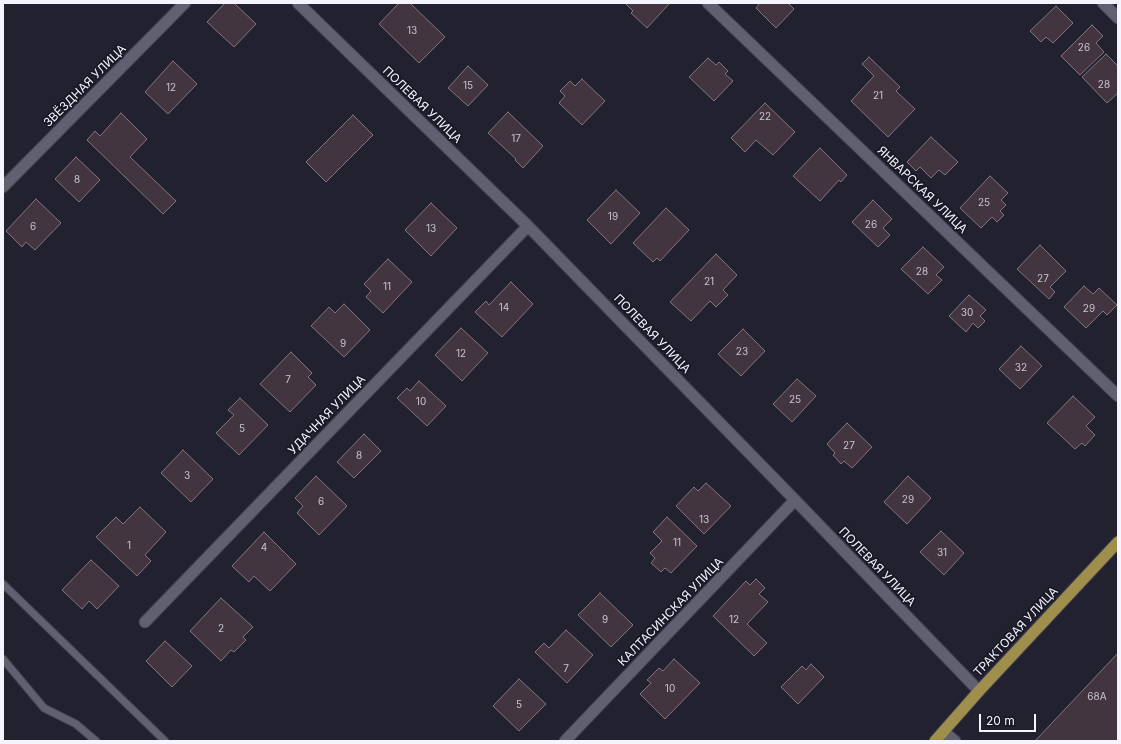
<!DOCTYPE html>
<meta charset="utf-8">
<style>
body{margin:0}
#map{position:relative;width:1121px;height:744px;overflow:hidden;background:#222130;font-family:Inter,sans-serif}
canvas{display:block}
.frame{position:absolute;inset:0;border:4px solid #f4f4fe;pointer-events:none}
.scale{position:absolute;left:979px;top:714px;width:57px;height:18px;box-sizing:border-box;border:2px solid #f4f4fe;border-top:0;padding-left:5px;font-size:12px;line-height:14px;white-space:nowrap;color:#f4f4fe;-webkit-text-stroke:3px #191826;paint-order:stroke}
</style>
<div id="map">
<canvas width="1121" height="744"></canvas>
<div class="frame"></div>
<div class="scale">20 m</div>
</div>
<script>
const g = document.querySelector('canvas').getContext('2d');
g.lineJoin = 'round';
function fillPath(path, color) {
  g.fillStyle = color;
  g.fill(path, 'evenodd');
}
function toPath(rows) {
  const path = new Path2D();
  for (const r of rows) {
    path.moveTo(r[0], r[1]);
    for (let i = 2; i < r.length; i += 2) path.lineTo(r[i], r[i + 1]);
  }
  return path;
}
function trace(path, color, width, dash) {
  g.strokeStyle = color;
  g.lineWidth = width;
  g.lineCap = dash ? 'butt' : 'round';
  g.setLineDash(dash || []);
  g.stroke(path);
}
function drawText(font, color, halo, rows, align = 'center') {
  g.font = font + ' Inter,sans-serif';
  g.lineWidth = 3.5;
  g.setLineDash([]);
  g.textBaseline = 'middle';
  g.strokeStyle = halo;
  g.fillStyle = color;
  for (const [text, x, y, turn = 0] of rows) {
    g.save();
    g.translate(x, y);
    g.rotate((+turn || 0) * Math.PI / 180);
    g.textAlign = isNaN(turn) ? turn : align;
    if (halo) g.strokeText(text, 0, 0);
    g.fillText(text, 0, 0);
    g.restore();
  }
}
const building = toPath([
 [225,3,234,3,256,24,234,47,207,22,225,3],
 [399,3,410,3,445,37,419,63,379,24,399,3],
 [625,3,669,3,669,4,647,28,631,13,633,11,625,3],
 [760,3,788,3,794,9,776,28,756,8,760,3],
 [1056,6,1073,23,1053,43,1046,37,1041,42,1030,31,1056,6],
 [1092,25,1103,36,1096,43,1104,52,1080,75,1061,56,1092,25],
 [1106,54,1118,66,1118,93,1107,103,1082,77,1106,54],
 [869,57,900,87,896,91,915,109,888,137,851,101,874,76,862,64,869,57],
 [708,58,716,65,719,62,728,71,725,74,733,81,714,101,689,77,708,58],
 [173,61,197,84,168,114,145,92,173,61],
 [468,66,488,85,468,106,448,88,468,66],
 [582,79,605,101,582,125,559,103,565,96,560,91,570,81,575,86,582,79],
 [765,103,795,132,773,155,756,140,745,152,731,138,765,103],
 [508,112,543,146,523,168,515,160,516,159,488,133,508,112],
 [121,113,147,139,130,157,176,201,163,214,87,140,95,131,100,136,121,113],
 [353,115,373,135,326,182,306,162,353,115],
 [931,137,958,162,945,175,939,170,931,178,920,167,916,171,907,162,931,137],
 [820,148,847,175,841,182,839,180,820,201,793,176,820,148],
 [76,157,100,180,79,202,55,179,76,157],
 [990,176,1008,193,1001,200,1006,205,1000,211,1004,215,997,222,992,217,981,228,960,208,990,176],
 [616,190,640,213,611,244,587,220,616,190],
 [36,199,61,223,35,250,26,242,22,247,6,231,36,199],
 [873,200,892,219,883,228,890,235,878,247,852,222,873,200],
 [431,203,457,228,431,256,405,230,431,203],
 [666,208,689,230,660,261,657,258,653,262,633,243,666,208],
 [1040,245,1066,271,1050,287,1055,292,1049,299,1017,269,1040,245],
 [923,247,944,267,936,275,942,280,928,294,901,269,923,247],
 [716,254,737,275,723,290,728,295,716,307,710,301,691,321,670,302,716,254],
 [388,259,412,282,383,313,366,297,371,291,364,284,388,259],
 [511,282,533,304,502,337,475,312,486,301,489,305,511,282],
 [1084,286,1093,294,1099,288,1117,305,1107,315,1103,311,1086,328,1064,307,1084,286],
 [969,295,986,310,980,316,985,321,978,328,973,323,966,332,949,316,969,295],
 [344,304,370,330,344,357,311,326,329,307,335,313,344,304],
 [461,328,488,353,462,381,435,355,461,328],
 [743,329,765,351,741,376,718,354,743,329],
 [1021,346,1042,366,1020,389,999,369,1021,346],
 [291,352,312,373,308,377,316,385,290,412,260,384,291,352],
 [797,379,816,396,792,422,773,404,797,379],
 [419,381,446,406,427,426,397,398,407,388,410,391,419,381],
 [1073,396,1095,417,1086,426,1095,435,1085,446,1082,443,1075,449,1047,423,1073,396],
 [240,398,268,425,239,455,216,433,234,415,228,410,240,398],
 [847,423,872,447,852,468,844,461,841,464,833,455,835,453,827,444,847,423],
 [364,434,381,451,354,478,337,462,364,434],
 [183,450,213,479,191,502,161,473,183,450],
 [316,476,347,506,319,535,297,513,303,506,295,498,316,476],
 [908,476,931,498,907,524,884,502,908,476],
 [706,483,731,506,704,534,676,506,694,487,698,491,706,483],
 [140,507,166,532,145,555,151,561,137,576,96,537,116,517,123,524,140,507],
 [667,517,697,546,671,573,665,568,661,572,651,563,655,558,650,553,662,541,653,532,667,517],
 [941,531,964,553,944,575,920,552,941,531],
 [264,532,296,564,270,591,254,576,249,582,232,566,264,532],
 [91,560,119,586,97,609,89,601,82,609,62,590,91,560],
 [756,579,765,588,759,594,768,602,747,624,767,643,754,656,713,616,746,581,750,585,756,579],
 [600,593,633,625,611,647,578,615,600,593],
 [221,598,253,627,243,637,246,640,234,652,231,650,221,661,190,631,221,598],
 [566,630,593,655,567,683,535,652,544,643,549,648,566,630],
 [165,641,192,666,172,687,146,661,165,641],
 [1118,653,1118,741,1035,741,1118,653],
 [674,659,700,683,665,719,640,694,651,683,647,680,659,668,663,671,674,659],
 [811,664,824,677,798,704,781,687,802,666,806,670,811,664],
 [519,679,546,704,519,731,493,706,519,679]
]);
const service = toPath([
 [3,584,165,741],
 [3,659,44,708,76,724,96,741]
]);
const minor = toPath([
 [298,3,528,226,795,500,979,691],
 [708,3,1118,396],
 [1103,3,1118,18],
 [3,187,185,3],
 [145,622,528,226],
 [944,732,955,741],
 [565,741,795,500]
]);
const primary = toPath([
 [935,741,979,691,1118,542]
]);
const numberNames = [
 ["13",412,31],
 ["26",1084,48],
 ["28",1104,85],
 ["15",468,86],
 ["12",171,88],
 ["21",878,96],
 ["22",765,117],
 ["17",516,139],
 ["8",77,180],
 ["25",984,203],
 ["19",613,217],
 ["26",871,225],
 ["6",33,227],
 ["13",431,229],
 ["28",922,272],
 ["27",1043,279],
 ["21",709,282],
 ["11",387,287],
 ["14",504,308],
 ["29",1089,309],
 ["30",967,313],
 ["9",343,344],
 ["23",742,352],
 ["12",461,354],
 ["32",1021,368],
 ["7",288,380],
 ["25",795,400],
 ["10",421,402],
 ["5",242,429],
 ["27",849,446],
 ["8",359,456],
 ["3",187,476],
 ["29",908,500],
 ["6",321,502],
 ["13",704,520],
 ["11",677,543],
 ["1",129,546],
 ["4",264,548],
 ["31",942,553],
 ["9",605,620],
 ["12",734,620],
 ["2",221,629],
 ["7",566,669],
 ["10",670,689],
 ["68А",1097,697],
 ["5",519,705]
];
const streetNames = [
 ["ЗВЁЗДНАЯ УЛИЦА",85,86,-45],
 ["ПОЛЕВАЯ УЛИЦА",422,105,44],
 ["ЯНВАРСКАЯ УЛИЦА",922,190,44],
 ["ПОЛЕВАЯ УЛИЦА",652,334,46],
 ["УДАЧНАЯ УЛИЦА",327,415,-46],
 ["ПОЛЕВАЯ УЛИЦА",877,567,46],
 ["КАЛТАСИНСКАЯ УЛИЦА",671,612,-46],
 ["ТРАКТОВАЯ УЛИЦА",1016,632,-47]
];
fillPath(building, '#423540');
trace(building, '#847481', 1);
trace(service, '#3f3e4b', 9);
trace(minor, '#3f3e4b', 13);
trace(primary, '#3f3e4b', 13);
trace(service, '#606071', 7);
trace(minor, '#606071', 11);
trace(primary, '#a08e4c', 11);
drawText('10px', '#c8c4ce', null, numberNames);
drawText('12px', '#f4f4fe', '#191826', streetNames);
</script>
